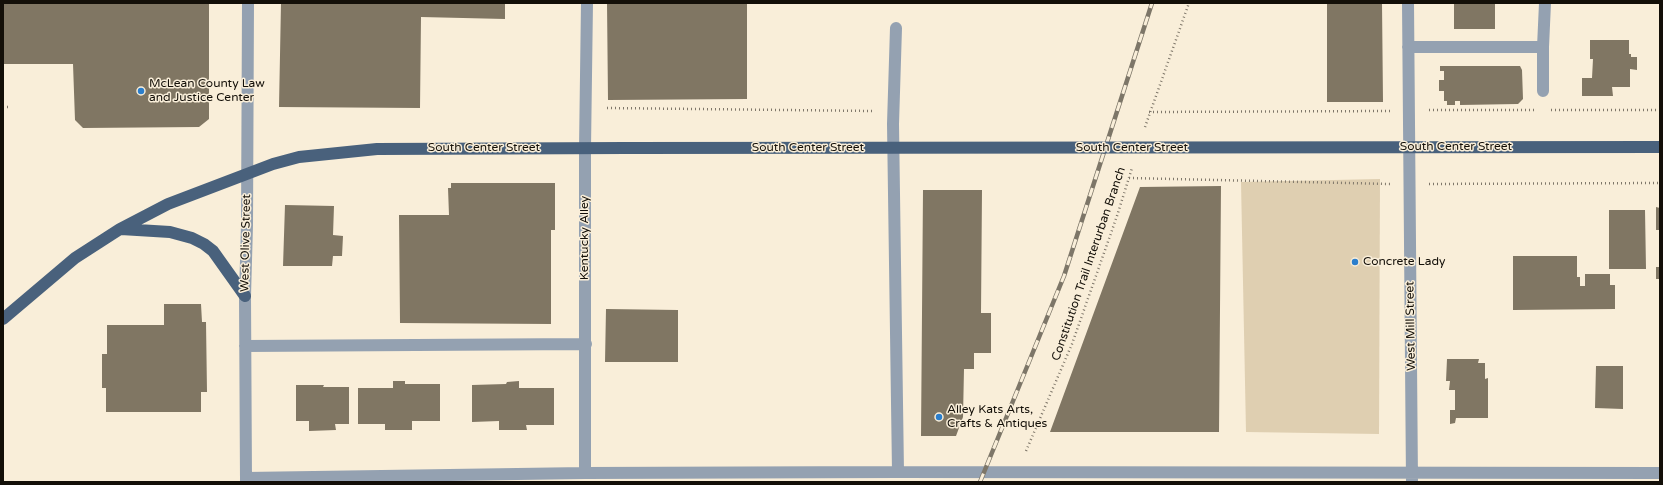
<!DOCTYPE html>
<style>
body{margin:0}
#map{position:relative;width:1663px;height:485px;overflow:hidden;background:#f9eed9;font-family:"Varela Round",sans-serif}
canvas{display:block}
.frame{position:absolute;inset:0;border:4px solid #130f08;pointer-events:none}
</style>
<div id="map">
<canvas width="1663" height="485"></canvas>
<div class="frame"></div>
</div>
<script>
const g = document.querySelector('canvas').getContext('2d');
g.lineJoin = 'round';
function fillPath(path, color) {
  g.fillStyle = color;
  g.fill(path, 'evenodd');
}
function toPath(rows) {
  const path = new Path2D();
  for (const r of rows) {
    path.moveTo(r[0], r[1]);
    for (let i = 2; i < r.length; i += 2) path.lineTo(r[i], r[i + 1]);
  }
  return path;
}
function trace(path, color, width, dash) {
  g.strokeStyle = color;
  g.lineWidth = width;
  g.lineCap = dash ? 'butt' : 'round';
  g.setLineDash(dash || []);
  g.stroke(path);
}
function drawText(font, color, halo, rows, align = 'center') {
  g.font = font + ' "Varela Round",sans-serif';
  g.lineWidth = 3;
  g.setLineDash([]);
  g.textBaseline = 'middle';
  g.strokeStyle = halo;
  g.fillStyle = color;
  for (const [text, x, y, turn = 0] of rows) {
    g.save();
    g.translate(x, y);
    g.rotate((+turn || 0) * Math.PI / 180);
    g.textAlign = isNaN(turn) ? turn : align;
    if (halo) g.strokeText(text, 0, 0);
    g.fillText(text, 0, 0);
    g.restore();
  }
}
const green = toPath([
 [1380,179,1379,434,1246,432,1241,182]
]);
const building = toPath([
 [3,3,209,3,209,119,199,127,83,128,75,120,73,64,3,64],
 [281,3,505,3,505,19,421,17,420,108,279,107],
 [607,3,747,3,747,99,608,100],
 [1327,3,1382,3,1383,102,1327,102],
 [1454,3,1495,3,1495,29,1454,29],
 [1590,40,1629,40,1629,54,1631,54,1631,57,1637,57,1637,70,1630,69,1630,87,1612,87,1613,96,1582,96,1582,78,1592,78,1593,59,1590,59],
 [1440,66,1520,66,1522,70,1523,99,1518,104,1460,105,1460,101,1455,101,1455,105,1447,105,1447,101,1444,101,1444,91,1439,91,1439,80,1444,80,1444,71,1440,71],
 [451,183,555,183,555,230,551,230,551,324,400,323,399,215,449,215,448,188,451,188],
 [1221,186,1219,432,1050,432,1140,187],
 [923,190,982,190,981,313,991,313,991,353,974,353,974,369,964,369,963,417,956,436,921,436],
 [285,205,334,206,333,235,343,236,342,256,333,256,332,266,283,266],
 [1656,207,1660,208,1660,230,1656,230],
 [1609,210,1645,210,1646,269,1609,269],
 [1513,256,1577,256,1577,277,1580,277,1580,286,1585,286,1585,274,1610,274,1610,285,1615,285,1615,309,1513,310],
 [1656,267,1660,267,1660,279,1656,279],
 [164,304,201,304,202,322,206,322,207,392,201,392,201,412,106,412,106,388,102,388,102,354,107,354,107,325,164,325],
 [606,309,678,310,678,362,605,362],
 [1447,359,1479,359,1478,363,1485,363,1485,379,1488,378,1488,418,1456,418,1455,423,1450,424,1450,410,1455,410,1455,390,1449,390,1450,381,1446,381],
 [1596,366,1623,366,1623,409,1595,408],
 [393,381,405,381,405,384,440,384,440,421,412,421,412,430,385,430,385,424,358,424,358,388,393,388],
 [519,381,519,388,554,388,554,425,526,425,527,430,499,430,499,421,472,422,472,385,506,384,507,382],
 [296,385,324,385,323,387,349,387,349,424,335,424,336,430,309,431,309,421,296,421]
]);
const path = toPath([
 [3,107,9,107],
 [607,108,873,111],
 [1429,110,1536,110],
 [1551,110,1660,110],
 [1149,112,1390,111],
 [1145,127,1189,3],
 [1129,178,1390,184],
 [1429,184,1660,183],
 [1026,451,1072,344,1117,216,1132,168]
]);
const minor = toPath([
 [1408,3,1412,482],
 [896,28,893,124,898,472],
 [1408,47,1543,47,1545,3],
 [1543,91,1543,47],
 [245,346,586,344],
 [585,473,585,148,587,3],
 [246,478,585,473,898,472,1660,473],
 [246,482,245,296,247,225,248,3]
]);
const major = toPath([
 [121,229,170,232,192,238,204,244,213,251,245,296],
 [3,319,75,258,120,229,168,204,273,164,299,157,377,149,626,148]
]);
const rail = toPath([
 [980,482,1064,276,1152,3]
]);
const majorBridge = toPath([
 [626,148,1660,147]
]);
const markers = [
 [141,91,4,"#2b7ecc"],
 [1355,262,4,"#2b7ecc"],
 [939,417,4,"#2b7ecc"]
];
const poiNames = [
 ["McLean County Law",149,84],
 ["and Justice Center",149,98],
 ["Concrete Lady",1363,262],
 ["Alley Kats Arts,",947,410],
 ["Crafts & Antiques",947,424]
];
const streetNames = [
 ["South Center Street",1456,147],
 ["South Center Street",484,148],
 ["South Center Street",808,148],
 ["South Center Street",1132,148],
 ["Kentucky Alley",585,238,-90],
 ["West Olive Street",246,243,-89],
 ["Constitution Trail Interurban Branch",1089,264,-71],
 ["West Mill Street",1411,326,-91]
];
fillPath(green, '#dfcfb1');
fillPath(building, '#807663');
trace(path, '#7f776a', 2.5, [1, 3]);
trace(minor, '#94a1b1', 12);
trace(major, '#49617c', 12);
trace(rail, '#7d7668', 4.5);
trace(rail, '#f9eed9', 3, [9]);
trace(majorBridge, '#49617c', 12);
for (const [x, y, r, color] of markers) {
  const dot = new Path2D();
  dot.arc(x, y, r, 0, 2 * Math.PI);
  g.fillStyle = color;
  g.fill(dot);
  trace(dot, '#f9eed9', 1.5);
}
drawText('12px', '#130f08', '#f9eed9', poiNames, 'left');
drawText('12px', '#130f08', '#f9eed9', streetNames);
</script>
